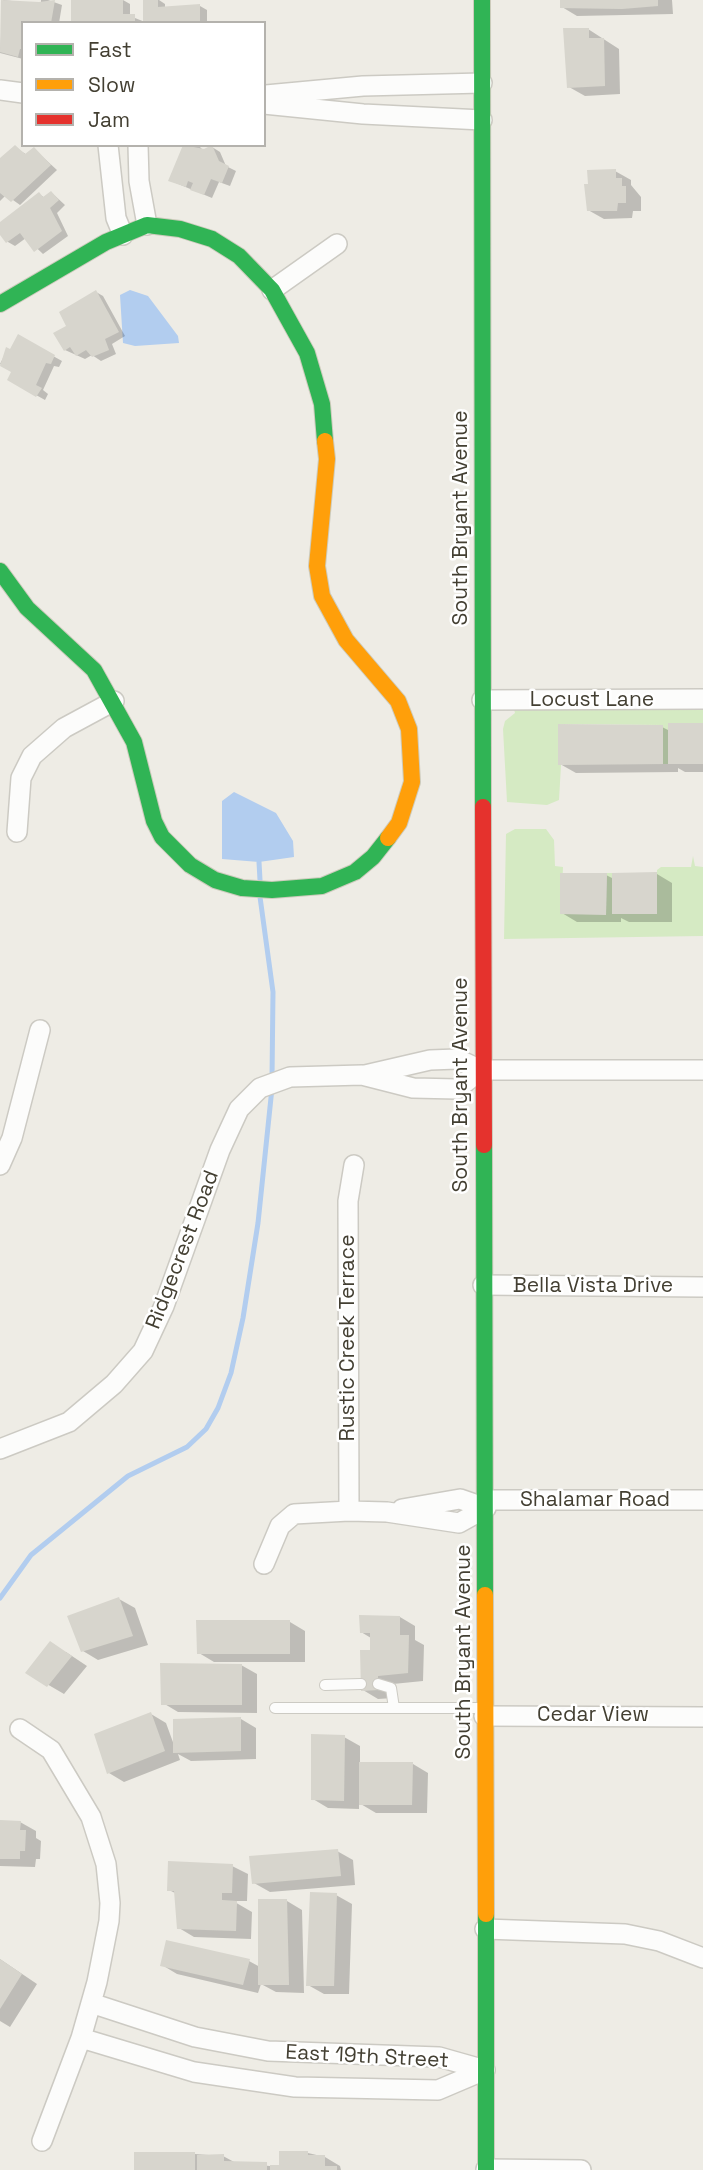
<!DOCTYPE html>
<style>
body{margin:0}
#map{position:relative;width:703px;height:2170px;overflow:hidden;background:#eeece5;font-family:"Space Grotesk",sans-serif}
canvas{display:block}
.legend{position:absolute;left:21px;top:21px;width:245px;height:126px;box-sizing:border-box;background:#fff;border:2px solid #b4b2ad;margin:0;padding:9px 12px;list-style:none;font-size:21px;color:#433f32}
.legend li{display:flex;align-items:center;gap:14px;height:35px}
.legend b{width:35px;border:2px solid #b4b2ad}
</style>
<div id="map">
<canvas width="703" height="2170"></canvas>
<ul class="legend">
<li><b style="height:9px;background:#30b455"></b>Fast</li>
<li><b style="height:9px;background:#ff9f0a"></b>Slow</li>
<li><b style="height:9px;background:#e5322d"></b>Jam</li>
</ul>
</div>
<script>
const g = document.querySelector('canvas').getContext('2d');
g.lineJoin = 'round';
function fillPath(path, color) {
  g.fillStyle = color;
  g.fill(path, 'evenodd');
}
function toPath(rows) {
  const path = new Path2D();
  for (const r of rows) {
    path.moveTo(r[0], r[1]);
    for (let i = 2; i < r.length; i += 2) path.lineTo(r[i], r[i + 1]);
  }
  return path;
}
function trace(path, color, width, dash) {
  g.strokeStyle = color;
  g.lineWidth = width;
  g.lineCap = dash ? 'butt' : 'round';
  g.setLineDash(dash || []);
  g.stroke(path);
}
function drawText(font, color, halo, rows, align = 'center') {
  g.font = font + ' "Space Grotesk",sans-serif';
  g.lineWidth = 5;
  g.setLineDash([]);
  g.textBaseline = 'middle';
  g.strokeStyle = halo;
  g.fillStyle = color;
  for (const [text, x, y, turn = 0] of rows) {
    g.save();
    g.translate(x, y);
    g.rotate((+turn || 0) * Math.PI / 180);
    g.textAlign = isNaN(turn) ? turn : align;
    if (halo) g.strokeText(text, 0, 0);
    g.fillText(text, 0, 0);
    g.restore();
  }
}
const green = toPath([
 [703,707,703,723,668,723,668,764,663,764,662,725,558,724,561,765,559,800,547,805,507,802,503,729,505,721,515,713,514,709],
 [546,829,554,840,555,866,563,867,561,914,606,914,607,873,612,873,612,914,657,914,657,870,661,867,691,867,693,856,695,866,703,867,703,936,504,939,506,834,515,829]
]);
const water = toPath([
 [130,290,148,296,178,336,179,343,135,346,123,343,120,295],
 [234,792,276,813,293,841,294,857,259,862,222,859,222,801]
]);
const shadow = toPath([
 [3,0,41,4,41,0,48,0,62,5,59,23,23,23,23,59,0,53],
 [72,0,123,0,130,4,130,16,145,22,145,0,159,0,165,4,165,8,200,6,207,10,207,23,72,23],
 [562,0,672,0,673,14,577,16,562,7],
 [588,29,619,49,620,94,585,96,569,87],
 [184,145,198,145,204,151,212,147,220,152,226,166,236,171,230,186,219,182,212,198,171,181],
 [15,147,27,155,34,149,57,170,20,205,6,195,0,201,0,160],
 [615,171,631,180,631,185,641,197,641,211,633,211,632,218,604,219,588,210,590,186],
 [52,193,65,205,57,213,68,236,43,254,26,238,15,246,8,242,0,232,0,225,39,194,45,198],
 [96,292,103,296,125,336,112,344,116,354,101,361,92,355,85,359,65,350],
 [19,337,62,361,59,367,54,366,43,390,48,394,45,400,9,380,13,372,0,364,7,350,10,352],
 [703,724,703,772,685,772,678,768,678,772,576,773,560,764,662,727,670,731],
 [657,874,672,883,672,922,629,922,621,918,621,922,577,922,562,913,606,875,614,879],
 [119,1599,135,1608,148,1645,98,1660,83,1651],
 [400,1617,415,1626,415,1640,424,1645,423,1681,393,1684,393,1698,378,1699,363,1690,372,1652,371,1638,361,1632],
 [290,1622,305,1631,305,1662,214,1662,199,1653],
 [66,1652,87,1666,64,1694,28,1673],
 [241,1665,257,1674,257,1713,178,1712,163,1703],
 [151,1714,166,1723,174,1745,241,1719,256,1728,256,1759,191,1761,178,1754,180,1760,124,1782,109,1773],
 [344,1737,360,1746,360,1763,413,1764,428,1773,427,1813,376,1813,359,1803,359,1809,328,1808,313,1799],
 [0,1822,20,1822,36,1831,36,1838,41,1841,40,1859,36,1859,35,1867,0,1866],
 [337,1851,353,1860,355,1885,270,1892,254,1883],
 [232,1866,248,1874,247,1901,233,1901,252,1912,251,1939,194,1937,179,1928,175,1893,169,1890],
 [336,1895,352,1904,349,1994,324,1994,308,1985],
 [287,1901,302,1910,304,1993,276,1992,261,1984,258,1993,177,1974,162,1965,249,1961,260,1967],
 [0,1959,37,1984,10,2027,0,2021],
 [308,2153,325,2157,340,2166,341,2170,136,2170,195,2154,223,2156,236,2163,281,2167]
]);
const stream = toPath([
 [259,862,260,880],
 [260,897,273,992,272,1078],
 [0,1598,31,1555,128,1476,187,1447,206,1429,218,1408,231,1373,243,1318,258,1223,272,1088]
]);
const building = toPath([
 [1,0,39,2,55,0,51,23,23,23,23,49,20,49,18,57,0,52],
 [71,0,123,0,123,14,135,14,135,23,71,23],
 [143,0,158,0,158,7,200,4,200,23,143,23],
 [560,0,658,0,658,6,622,9,560,8],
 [563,28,589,28,589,38,604,38,605,86,567,88],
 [15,145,25,154,34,147,51,165,11,202,0,193,0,158],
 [183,145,204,149,212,145,219,161,229,166,222,183,211,179,204,195,190,190,193,183,188,181,186,187,168,181],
 [616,169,616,178,622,178,622,186,626,186,626,203,618,203,617,211,587,211,584,184,588,184,587,170],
 [51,191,59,200,50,208,62,231,34,252,20,233,6,243,0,235,0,222,39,192,43,197],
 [96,290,119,332,105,339,109,350,92,357,86,350,76,356,70,347,64,351,53,333,66,326,59,312],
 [18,334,55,355,51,364,46,363,36,385,42,388,36,397,7,380,11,372,0,366,6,347,10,349],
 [668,723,703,723,703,764,668,764],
 [558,724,663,725,663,764,558,765],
 [657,872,657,914,612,914,612,873],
 [560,873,607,873,606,915,560,914],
 [119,1597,133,1636,81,1652,67,1616],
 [359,1615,400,1616,400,1635,409,1635,408,1673,378,1676,378,1690,361,1691,360,1650,370,1650,370,1633,360,1633],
 [196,1620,290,1620,290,1654,197,1654],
 [50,1641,72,1656,47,1687,25,1673],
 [160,1663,242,1664,242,1705,161,1705],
 [151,1712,165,1751,107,1774,94,1734],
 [241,1717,241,1751,173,1753,173,1719],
 [311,1734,345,1735,344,1801,311,1800],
 [359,1762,413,1762,412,1805,359,1805],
 [0,1820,21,1821,20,1830,26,1830,25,1851,20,1851,20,1859,0,1859],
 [338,1849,341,1876,252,1884,249,1856],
 [168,1861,233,1864,232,1893,222,1893,222,1900,237,1901,236,1931,177,1929,174,1891,167,1891],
 [310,1892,337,1893,334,1986,306,1986],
 [258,1899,287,1899,289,1985,258,1985],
 [166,1940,250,1959,243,1985,160,1966],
 [0,1959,22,1974,0,2009],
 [279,2151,308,2151,308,2155,325,2155,325,2166,337,2166,337,2170,270,2170,270,2165,279,2165],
 [134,2152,195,2152,195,2170,134,2170],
 [224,2154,224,2161,267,2162,267,2170,197,2170,197,2155]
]);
const lane = toPath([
 [378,1684,391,1688,394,1708],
 [325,1685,361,1684],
 [275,1708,484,1708]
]);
const street = toPath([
 [0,90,23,93],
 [266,95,363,86,482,83],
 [264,104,363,114,482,120],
 [108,145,116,218,123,235],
 [138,145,139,181,147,225],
 [272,290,337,244],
 [482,700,703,699],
 [17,832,21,778,32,756,64,728,114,701],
 [365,1075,430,1060,457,1059,481,1070,703,1070],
 [0,1165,12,1138,40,1030],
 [354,1165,348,1201,349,1511,387,1512,459,1523,486,1508],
 [483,1285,703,1287],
 [0,1449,69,1422,114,1384,143,1351,164,1306,220,1150,239,1109,260,1088,290,1077,362,1075,413,1088,457,1089,481,1070],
 [486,1500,703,1500],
 [402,1509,460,1499,486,1508],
 [264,1564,280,1526,294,1514,349,1511],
 [484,1716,703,1717],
 [20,1729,51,1750,91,1817,106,1864,110,1903,109,1921,97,1982,81,2038,42,2141],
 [485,1929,625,1934,659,1941,703,1958],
 [91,2003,195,2037,268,2051,439,2057,485,2070],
 [81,2038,194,2072,295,2087,438,2090,485,2070],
 [486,2169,581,2170]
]);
const fast = toPath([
 [482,0,483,807],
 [0,304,106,242,147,225,180,229,212,239,239,256,272,290,307,353,322,404,325,441],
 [0,571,27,608,94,670,134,742,154,821,162,837,190,865,215,880,242,888,272,890,322,886,355,872,373,857,388,838],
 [484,1145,485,1595],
 [486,1914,486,2170]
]);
const slow = toPath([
 [325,441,327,459,317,566,322,596,346,640,398,701,409,729,412,782,399,823,388,838],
 [485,1595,486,1914]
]);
const jam = toPath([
 [483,807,484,1145]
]);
const streetNames = [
 ["South Bryant Avenue",461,518,-90],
 ["Locust Lane",592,700],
 ["South Bryant Avenue",461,1085,-90],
 ["Ridgecrest Road",183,1250,-69],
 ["Bella Vista Drive",593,1286],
 ["Rustic Creek Terrace",348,1338,-90],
 ["Shalamar Road",595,1500],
 ["South Bryant Avenue",464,1652,-90],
 ["Cedar View",593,1715],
 ["East 19th Street",367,2057,3]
];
fillPath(green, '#d5eac3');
fillPath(water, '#b2cdef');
fillPath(shadow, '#0003');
trace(stream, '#b2cdef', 5);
fillPath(building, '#d7d5cd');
trace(lane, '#cccac3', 12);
trace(street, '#cccac3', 22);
trace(fast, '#cdcbbc', 18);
trace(slow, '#cdcbbc', 18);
trace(jam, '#cdcbbc', 18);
trace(lane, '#fcfcfb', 10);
trace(street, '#fcfcfb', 19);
trace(fast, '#30b455', 16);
trace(slow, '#ff9f0a', 16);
trace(jam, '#e5322d', 16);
drawText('21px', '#433f32', '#fff', streetNames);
</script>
